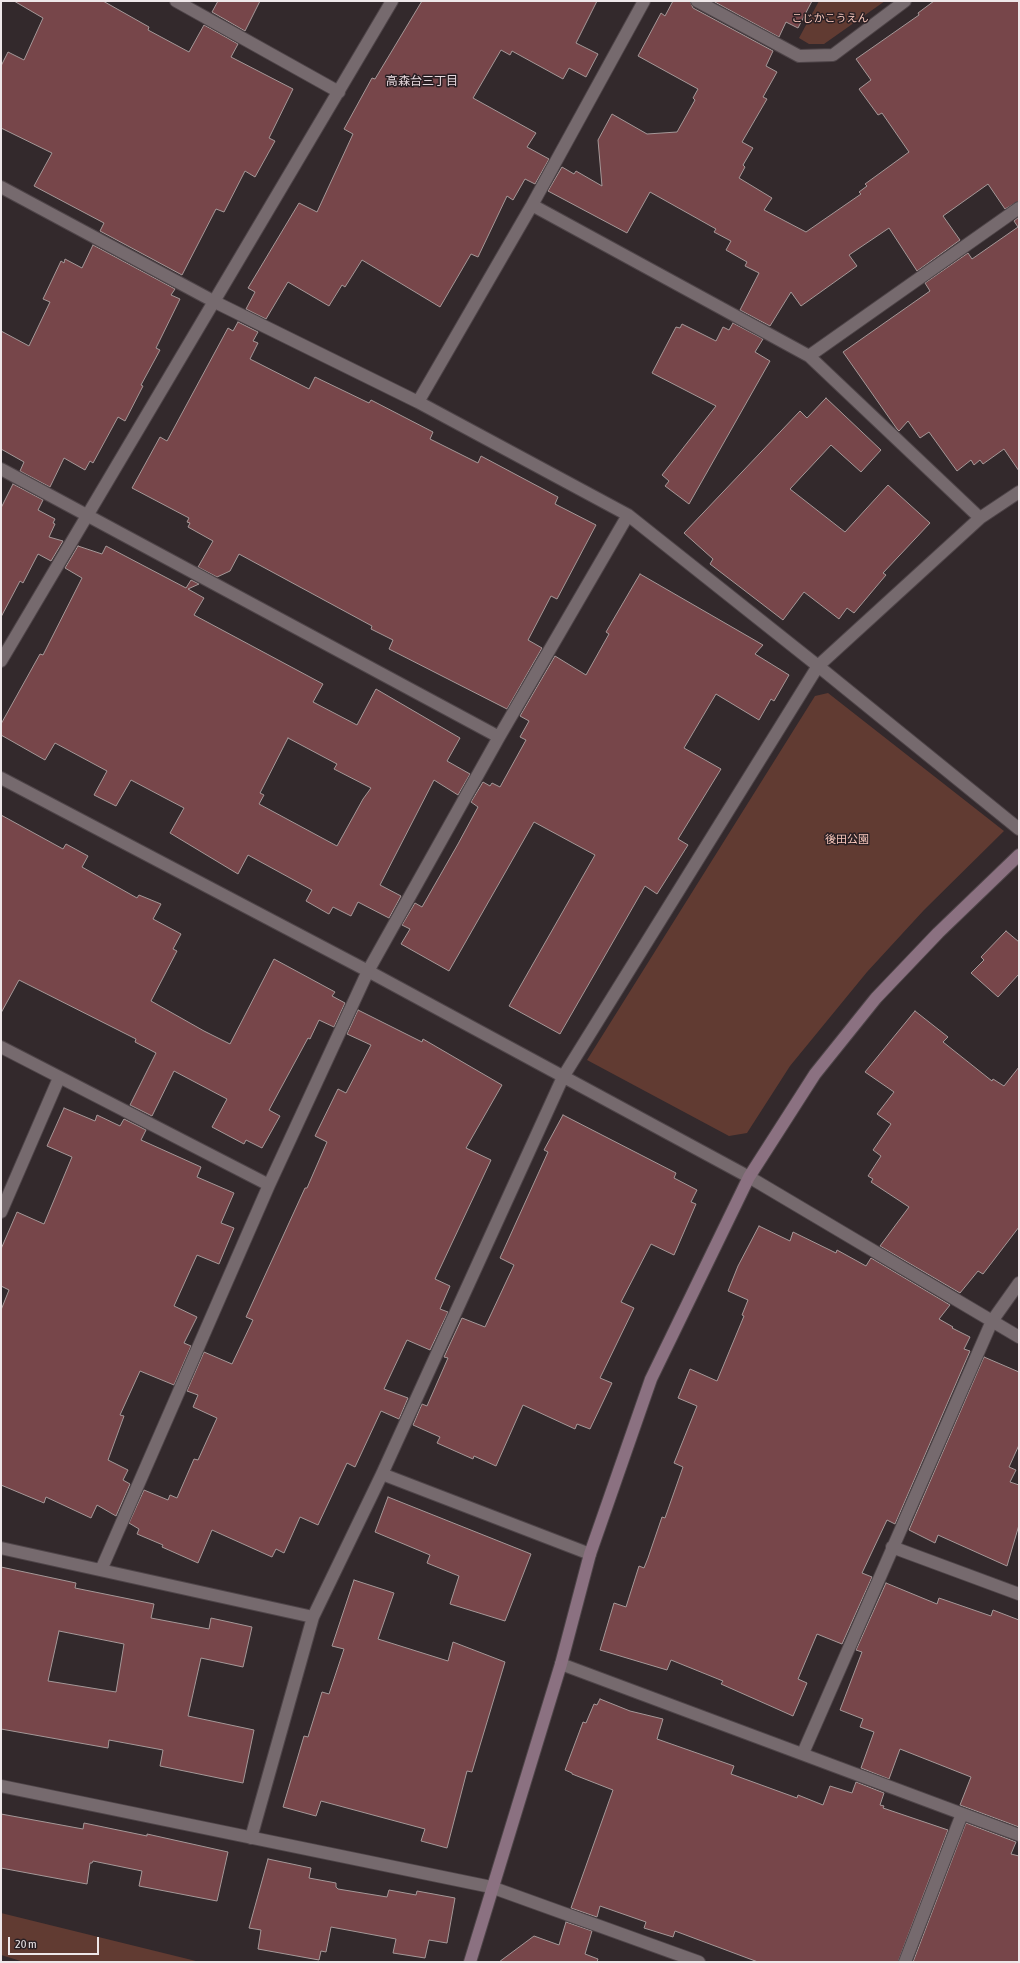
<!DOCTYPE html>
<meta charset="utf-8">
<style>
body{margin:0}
#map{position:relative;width:1020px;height:1963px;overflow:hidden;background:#33292c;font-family:"Asap Condensed",sans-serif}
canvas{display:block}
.frame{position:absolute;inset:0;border:2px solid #eee7e9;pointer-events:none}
.scale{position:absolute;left:8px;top:1937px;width:91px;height:18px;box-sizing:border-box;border:2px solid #eee7e9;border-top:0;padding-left:5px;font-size:12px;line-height:14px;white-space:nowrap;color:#eee7e9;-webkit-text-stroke:3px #291f23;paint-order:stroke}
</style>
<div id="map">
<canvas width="1020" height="1963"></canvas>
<div class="frame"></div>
<div class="scale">20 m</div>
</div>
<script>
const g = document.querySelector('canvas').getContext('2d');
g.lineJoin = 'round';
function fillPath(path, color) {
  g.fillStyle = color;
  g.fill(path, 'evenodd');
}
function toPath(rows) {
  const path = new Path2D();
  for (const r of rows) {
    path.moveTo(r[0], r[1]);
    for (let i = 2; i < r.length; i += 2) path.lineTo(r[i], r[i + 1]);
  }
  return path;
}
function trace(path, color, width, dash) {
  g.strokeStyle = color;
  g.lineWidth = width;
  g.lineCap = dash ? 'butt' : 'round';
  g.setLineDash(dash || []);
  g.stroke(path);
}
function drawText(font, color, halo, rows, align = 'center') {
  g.font = font + ' "Asap Condensed","Noto Sans JP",sans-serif';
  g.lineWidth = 3;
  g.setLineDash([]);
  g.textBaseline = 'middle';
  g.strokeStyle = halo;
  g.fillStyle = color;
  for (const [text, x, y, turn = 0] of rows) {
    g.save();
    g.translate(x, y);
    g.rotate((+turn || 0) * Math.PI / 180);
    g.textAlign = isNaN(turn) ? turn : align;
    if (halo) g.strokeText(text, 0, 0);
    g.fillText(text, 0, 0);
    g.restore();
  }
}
const green = toPath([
 [819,1,885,1,824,44,809,44,799,38],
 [828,693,1004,831,924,910,867,972,790,1066,747,1133,729,1136,587,1060,815,696],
 [1,1913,200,1962,24,1962,1,1955]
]);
const building = toPath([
 [14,1,103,1,149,27,148,30,189,52,204,25,238,44,231,57,293,89,269,138,275,141,255,177,245,171,224,212,216,209,182,275,100,231,104,223,34,186,52,153,1,128,1,66,8,52,24,60,43,18,14,1],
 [218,1,260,1,245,31,212,12,218,1],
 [422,1,597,1,576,43,598,54,586,77,569,68,563,79,512,51,510,55,501,50,473,98,536,133,527,147,549,159,535,184,525,179,513,200,507,196,478,257,471,254,440,307,362,260,345,287,342,285,329,306,288,282,266,319,246,309,255,292,248,288,299,203,317,212,353,134,344,129,372,78,375,79,422,1],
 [673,1,690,1,693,8,773,51,766,66,777,72,763,97,767,99,742,142,753,148,743,165,745,167,739,178,772,198,764,210,806,232,861,194,859,192,867,186,865,184,909,152,882,113,878,115,859,89,871,80,856,59,919,15,918,13,934,1,1019,1,1019,201,1005,209,988,184,943,216,960,240,917,271,889,228,849,255,857,266,801,306,791,292,770,326,740,310,759,273,745,266,747,262,726,250,731,241,714,232,716,229,650,192,627,233,548,191,562,167,574,174,576,171,602,186,598,140,612,114,647,134,677,132,695,100,693,98,698,89,638,56,661,13,665,16,673,1],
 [713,1,812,1,798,28,786,22,779,37,713,1],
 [1019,217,1019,471,1004,449,983,464,980,460,974,465,971,460,957,471,929,432,920,438,908,421,899,431,897,429,843,352,930,291,925,283,968,253,972,259,1018,227,1014,221,1019,217],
 [93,245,175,289,171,295,180,299,156,348,160,350,141,385,143,386,125,421,118,417,93,463,90,461,85,470,64,458,50,487,20,471,24,462,1,449,1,331,29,346,50,302,43,299,61,261,64,263,65,259,82,268,93,245],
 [238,322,258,332,253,341,258,343,250,359,309,389,315,377,369,403,371,400,433,432,430,439,478,463,481,456,558,497,555,504,596,525,557,599,551,596,528,640,542,648,507,709,389,649,393,640,371,629,372,626,239,554,230,571,217,577,198,567,213,541,188,527,190,523,187,522,189,518,132,488,160,437,167,441,228,328,233,331,238,322],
 [733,323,763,339,755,352,770,361,689,504,665,486,669,481,662,475,716,406,652,373,676,327,680,328,682,324,716,341,723,327,729,330,733,323],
 [826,398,881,450,861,472,831,445,790,489,845,532,888,485,930,523,883,573,886,575,854,613,847,608,839,619,804,592,783,620,710,564,713,559,684,533,800,411,807,418,826,398],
 [13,484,43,500,38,510,55,519,53,523,55,524,49,537,63,541,51,561,38,554,23,583,20,581,1,617,1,508,13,484],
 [78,546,102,554,106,546,186,588,191,580,199,584,188,589,204,598,194,615,323,684,313,702,357,725,376,689,460,738,447,761,470,774,458,795,434,780,380,885,401,896,389,918,358,902,351,916,333,907,329,914,327,913,306,901,312,890,248,855,238,874,170,833,184,808,131,780,116,806,94,795,107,771,55,743,45,760,1,735,1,724,40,654,43,655,82,578,65,568,78,546],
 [288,738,337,764,334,769,371,788,363,799,337,846,259,804,264,795,260,793,288,738],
 [640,574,763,645,755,654,789,675,774,701,771,699,759,720,716,694,684,748,721,769,678,839,688,845,657,894,645,886,560,1034,509,1006,595,855,534,822,449,971,401,944,410,929,402,925,415,903,422,907,458,844,478,807,471,802,483,782,490,786,492,783,500,787,526,740,520,737,529,721,520,716,555,656,586,675,609,634,606,632,640,574],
 [1,815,63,849,66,844,88,856,82,867,137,898,139,895,161,904,153,919,181,934,173,949,177,951,151,1001,204,1031,230,1044,274,959,335,992,332,996,345,1003,334,1027,319,1020,310,1039,308,1038,269,1110,280,1116,262,1148,246,1140,244,1144,212,1127,227,1099,174,1071,152,1116,130,1105,156,1053,135,1042,136,1039,19,980,1,1013,1,815],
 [1006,931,1019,942,1019,974,998,997,971,973,984,960,981,957,1006,931],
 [358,1010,422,1042,423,1039,502,1085,466,1148,491,1160,435,1279,450,1286,440,1309,448,1312,430,1350,407,1340,384,1389,408,1398,399,1419,381,1411,355,1467,347,1463,318,1525,300,1517,284,1553,276,1549,272,1557,212,1530,198,1563,162,1547,163,1545,137,1534,139,1529,129,1523,144,1490,168,1500,170,1495,177,1498,194,1459,198,1460,217,1418,193,1407,198,1395,187,1391,204,1352,232,1364,253,1320,246,1317,305,1188,307,1188,327,1142,315,1136,338,1089,346,1093,371,1045,347,1034,358,1010],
 [915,1011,948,1037,943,1042,992,1081,993,1079,1004,1086,1019,1067,1019,1227,983,1274,978,1271,960,1293,880,1246,909,1207,871,1182,873,1179,868,1176,881,1156,873,1150,891,1124,877,1114,894,1092,865,1072,915,1011],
 [64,1108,95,1121,97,1115,120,1126,124,1119,146,1130,141,1140,201,1167,197,1177,234,1193,221,1223,234,1228,219,1264,197,1255,174,1306,197,1317,184,1343,191,1346,174,1385,140,1371,120,1415,124,1416,108,1460,128,1470,123,1480,130,1484,116,1516,97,1505,91,1518,46,1497,44,1503,1,1485,1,1310,9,1290,1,1286,1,1249,17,1212,44,1224,72,1157,47,1146,64,1108],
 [563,1115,676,1173,674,1178,697,1190,691,1202,696,1204,674,1255,651,1244,621,1302,634,1308,600,1378,612,1383,590,1429,577,1424,575,1429,523,1405,496,1466,474,1456,473,1459,437,1443,440,1437,413,1425,422,1404,427,1406,448,1358,444,1357,462,1318,485,1327,514,1265,500,1258,548,1152,544,1150,563,1115],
 [759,1226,790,1241,793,1232,836,1253,837,1250,866,1266,871,1258,950,1305,939,1319,953,1327,952,1328,970,1337,964,1349,970,1351,895,1524,887,1520,862,1573,872,1577,842,1644,817,1634,798,1679,807,1683,793,1716,721,1684,723,1681,671,1660,667,1670,600,1650,614,1603,626,1607,639,1566,644,1568,648,1558,662,1517,665,1518,683,1467,674,1463,697,1406,678,1398,690,1369,717,1381,744,1316,742,1315,748,1300,728,1291,738,1266,759,1226],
 [984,1357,1019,1372,1019,1445,1009,1467,1016,1470,1010,1482,1019,1485,1019,1525,1007,1566,938,1535,935,1543,909,1530,984,1357],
 [388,1497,531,1554,505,1621,450,1604,459,1576,427,1563,430,1555,375,1532,388,1497],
 [1,1567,76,1583,75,1588,154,1604,151,1618,209,1629,211,1618,252,1627,243,1667,201,1658,188,1716,254,1730,243,1783,160,1766,163,1750,109,1740,108,1748,1,1729,1,1567],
 [59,1631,124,1644,116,1692,48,1681,59,1631],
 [354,1580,394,1593,378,1639,448,1661,453,1642,505,1662,472,1772,467,1771,447,1848,421,1841,425,1829,321,1801,316,1816,283,1807,304,1736,308,1737,322,1692,329,1694,344,1649,332,1646,354,1580],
 [886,1583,937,1604,939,1598,991,1616,993,1610,1019,1620,1019,1827,960,1805,971,1777,900,1749,889,1779,861,1768,874,1732,860,1727,863,1719,840,1710,862,1652,856,1650,886,1583],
 [600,1699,630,1711,663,1719,657,1739,734,1766,731,1774,797,1798,798,1795,823,1805,830,1786,852,1793,856,1782,884,1793,880,1805,884,1806,883,1808,948,1830,898,1962,758,1962,675,1931,673,1937,644,1928,646,1922,600,1906,597,1917,571,1908,613,1790,572,1774,572,1773,565,1770,583,1722,586,1723,594,1704,597,1705,600,1699],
 [1,1814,83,1829,84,1823,147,1836,147,1834,228,1852,217,1901,139,1886,142,1871,93,1861,92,1863,90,1863,87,1884,1,1868,1,1814],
 [966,1823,1016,1842,1011,1854,1019,1856,1019,1962,913,1962,966,1823],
 [268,1859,311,1868,309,1878,336,1883,336,1887,338,1889,387,1897,389,1890,416,1895,417,1891,455,1898,447,1943,429,1940,425,1958,393,1953,396,1939,331,1927,326,1952,321,1951,319,1960,258,1949,261,1930,249,1928,268,1859],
 [566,1922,592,1931,585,1954,598,1959,597,1962,499,1962,534,1936,559,1945,566,1922]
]);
const street = toPath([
 [176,1,339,92],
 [697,1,799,56,833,55,905,1],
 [1,187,215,302,418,402,628,515,818,666,1019,829],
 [532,205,809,356,980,518],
 [809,356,1019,208],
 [418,402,532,205,644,1],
 [1,469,499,737],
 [1,661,392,1],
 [1,778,368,971,749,1177,1019,1337],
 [1,1047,269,1185],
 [1,1212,59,1078],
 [382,1474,590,1554],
 [892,1547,1019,1594],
 [1,1548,313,1617],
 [101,1570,269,1185,368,971,499,737,628,515],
 [561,1664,1019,1835],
 [803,1753,992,1321,1019,1283],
 [1,1786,491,1887,699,1962],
 [251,1838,313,1617,382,1474,563,1077,818,666,980,518,1019,492],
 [905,1962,962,1814]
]);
const secondary = toPath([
 [470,1962,561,1664,590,1554,651,1379,749,1177,815,1074,876,998,938,933,1019,855]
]);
const parkNames = [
 ["こじかこうえん",830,19],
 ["後田公園",847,840]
];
const neighbourhoodNames = [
 ["高森台三丁目",422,81]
];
fillPath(green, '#613b32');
fillPath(building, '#77464a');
trace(building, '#a59898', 1);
trace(street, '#4e4448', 14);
trace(secondary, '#4e4448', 14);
trace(street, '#766a6e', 12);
trace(secondary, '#8b7181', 12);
drawText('11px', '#f8c7bb', '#291f23', parkNames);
drawText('12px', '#e5d7dc', '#291f23', neighbourhoodNames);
</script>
